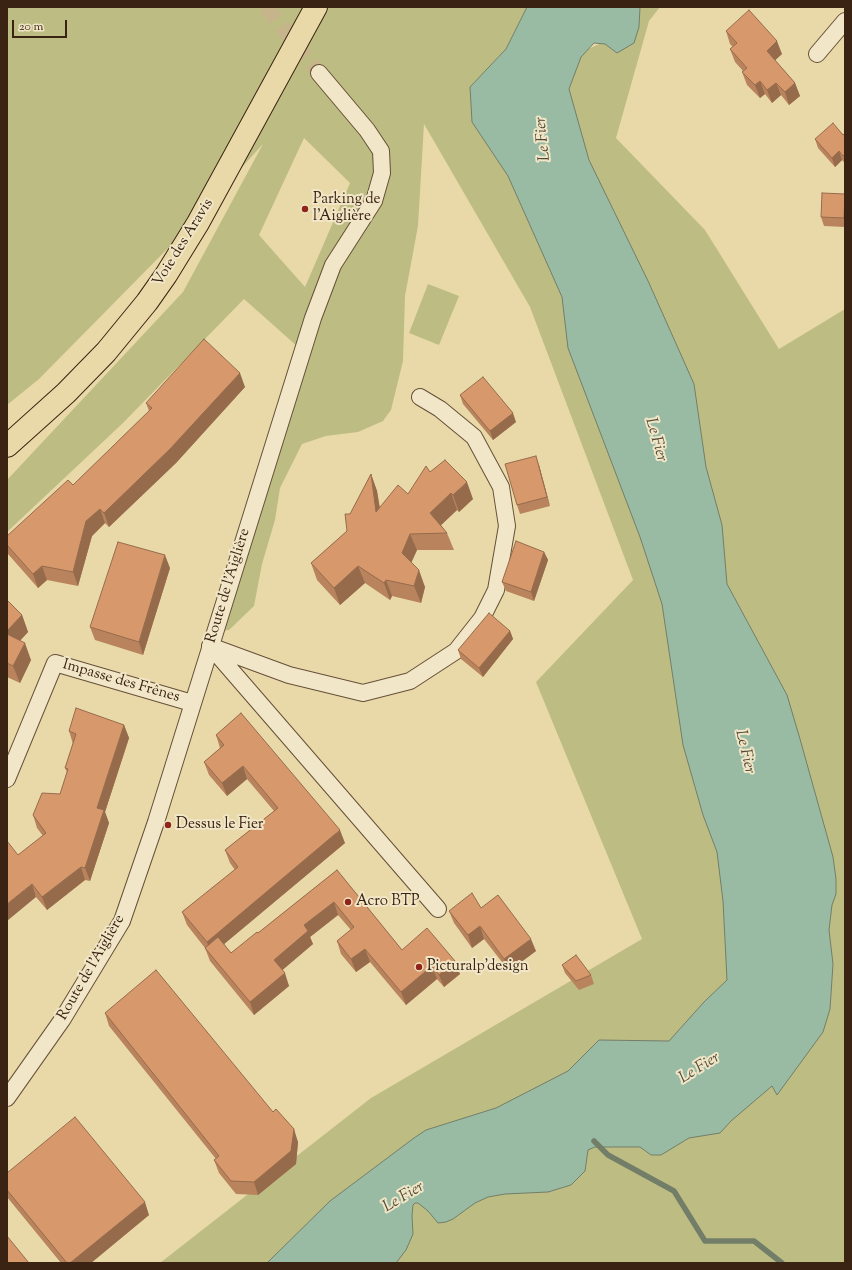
<!DOCTYPE html>
<meta charset="utf-8">
<style>
body{margin:0}
#map{position:relative;width:852px;height:1270px;overflow:hidden;background:#e9d9a9;font-family:"Sorts Mill Goudy",serif}
canvas{display:block}
.frame{position:absolute;inset:0;border:8px solid #3a2312;pointer-events:none}
.scale{position:absolute;left:12px;top:20px;width:55px;height:18px;box-sizing:border-box;border:2px solid #3a2312;border-top:0;padding-left:5px;font-size:12px;line-height:14px;white-space:nowrap;color:#3a2312;-webkit-text-stroke:3px #f1e6c7;paint-order:stroke}
</style>
<div id="map">
<canvas width="852" height="1270"></canvas>
<div class="frame"></div>
<div class="scale">20 m</div>
</div>
<script>
const g = document.querySelector('canvas').getContext('2d');
g.lineJoin = 'round';
function fillPath(path, color) {
  g.fillStyle = color;
  g.fill(path, 'evenodd');
}
function toPath(rows) {
  const path = new Path2D();
  for (const r of rows) {
    path.moveTo(r[0], r[1]);
    for (let i = 2; i < r.length; i += 2) path.lineTo(r[i], r[i + 1]);
  }
  return path;
}
function trace(path, color, width, dash) {
  g.strokeStyle = color;
  g.lineWidth = width;
  g.lineCap = dash ? 'butt' : 'round';
  g.setLineDash(dash || []);
  g.stroke(path);
}
function drawText(font, color, halo, rows, align = 'center') {
  g.font = font + ' "Sorts Mill Goudy",serif';
  g.lineWidth = 4;
  g.setLineDash([]);
  g.textBaseline = 'middle';
  g.strokeStyle = halo;
  g.fillStyle = color;
  for (const [text, x, y, turn = 0] of rows) {
    g.save();
    g.translate(x, y);
    g.rotate((+turn || 0) * Math.PI / 180);
    g.textAlign = isNaN(turn) ? turn : align;
    if (halo) g.strokeText(text, 0, 0);
    g.fillText(text, 0, 0);
    g.restore();
  }
}
const green = toPath([
 [7,7,527,7,506,49,470,87,471,102,639,26,640,7,660,7,649,21,616,138,705,230,779,349,845,309,845,1263,160,1263,371,1098,642,939,536,682,633,580,530,307,424,124,418,226,405,296,403,361,391,410,383,421,358,432,326,436,302,444,280,488,275,520,262,564,254,606,229,630,220,631,307,355,244,299,123,423,7,532,7,480,183,292,263,144,181,235,39,379,7,405],
 [304,138,350,183,305,287,259,235],
 [428,284,459,296,439,345,409,333]
]);
const water = toPath([
 [527,7,640,7,639,27,634,43,617,53,605,44,594,43,581,57,569,89,589,160,649,283,694,384,706,467,722,525,727,584,787,695,800,739,833,857,836,879,836,894,832,905,829,930,833,964,830,1009,823,1032,777,1095,772,1086,731,1121,720,1133,689,1138,661,1155,651,1155,640,1147,595,1147,588,1150,585,1171,571,1185,548,1192,505,1194,488,1197,475,1203,453,1219,446,1222,438,1223,428,1211,418,1203,415,1203,413,1205,412,1216,413,1234,406,1250,396,1263,267,1263,330,1201,414,1138,426,1130,496,1108,568,1071,599,1040,669,1041,704,1002,727,980,723,901,717,852,703,815,683,745,662,604,640,537,568,348,562,297,508,176,472,122,470,87,506,49,527,7]
]);
const stream = toPath([
 [594,1141,608,1155,674,1191,705,1241,754,1241,782,1263]
]);
const minorTunnel = toPath([
 [266,7,319,73]
]);
const minor = toPath([
 [817,54,845,21],
 [210,646,289,675,363,693,410,681,456,651,482,618,496,590,507,526,501,487,474,437,440,409,420,397],
 [211,647,438,909],
 [7,779,55,663,192,703],
 [7,1098,62,1020,122,921,156,822,313,318,333,265,374,201,382,173,381,151,367,130,319,73]
]);
const trunk = toPath([
 [7,446,66,393,106,352,147,302,166,275,198,223,316,7]
]);
const wall = toPath([
 [726,31,782,54,775,60,795,83,800,96,789,105,781,95,772,103,765,94,760,98,747,85,742,72,743,71,735,62,730,49,733,47,730,44],
 [845,133,845,163,842,160,835,167,818,148,815,139,843,135],
 [845,194,845,227,824,226,821,217],
 [245,387,176,463,109,527,105,523,92,536,78,586,47,580,38,588,8,554,7,536,73,485,149,411,146,403],
 [460,395,516,422,493,440,463,404],
 [539,465,550,506,520,514,517,505],
 [430,472,473,499,459,512,457,510,441,525,447,533,454,550,417,550,411,563,425,587,421,603,392,596,390,600,365,583,340,605,317,580,311,563,347,531,350,514,371,474,377,491,380,507,408,494],
 [544,552,548,560,534,601,506,591,502,582],
 [170,568,143,655,95,640,90,627],
 [7,600,22,615,28,632,20,641,31,660,20,683,7,677],
 [510,631,513,639,483,677,461,659,458,650],
 [124,725,129,738,105,812,109,823,90,881,85,880,47,910,36,897,18,855,43,836,37,828,33,815,60,794,67,772,65,768,73,744,69,731],
 [216,735,345,843,224,944,231,953,258,933,337,870,402,950,460,974,444,987,437,979,406,1005,370,962,356,972,341,954,337,941,351,930,338,915,310,937,313,944,282,970,289,986,254,1015,210,961,205,948,187,925,182,912,235,870,230,863,225,850,274,811,247,779,227,796,209,775,204,762,220,748],
 [481,908,536,951,509,971,484,939,472,948,454,923,449,911],
 [562,965,591,975,594,984,579,990,565,973],
 [105,1013,273,1112,298,1142,296,1164,258,1195,236,1194,219,1173,214,1160,216,1159,109,1026],
 [7,1173,149,1215,91,1263,61,1263,7,1197]
]);
const shadedWall = toPath([
 [777,41,782,54,771,64,767,51],
 [760,81,765,94,760,98,755,85],
 [776,83,781,95,772,103,767,90],
 [795,83,800,96,789,105,785,92],
 [839,151,842,160,835,167,832,158],
 [845,195,845,221,844,218],
 [240,373,245,387,176,463,109,527,104,513],
 [513,413,516,422,493,440,490,431],
 [536,456,539,465,550,506,547,497],
 [371,474,377,491,382,528,376,512],
 [467,482,473,499,459,512,453,495],
 [451,493,457,510,437,529,430,513],
 [100,509,105,523,92,536,78,586,73,572,86,521],
 [410,534,417,550,408,570,402,553],
 [544,552,548,560,534,601,531,592],
 [165,555,170,568,143,655,139,642],
 [42,566,47,580,38,588,33,574],
 [358,566,365,583,340,605,334,588],
 [419,570,425,587,421,603,414,586],
 [386,580,392,596,390,600,384,583],
 [22,615,28,632,11,650,7,640,7,631],
 [510,631,513,639,483,677,479,668],
 [25,643,31,660,20,683,13,666],
 [124,725,129,738,105,812,109,823,90,881,85,868,97,808],
 [243,766,247,779,227,796,222,783],
 [340,830,345,843,211,955,207,942],
 [81,867,85,880,47,910,42,897],
 [32,884,36,897,7,921,7,904],
 [334,902,338,915,310,937,313,944,279,973,274,960,304,925],
 [480,926,484,939,472,948,468,935],
 [531,939,536,951,509,971,504,959],
 [365,949,370,962,356,972,351,959],
 [455,961,460,974,444,987,439,975],
 [432,966,437,979,406,1005,401,992],
 [285,973,289,986,254,1015,250,1002],
 [294,1129,298,1142,296,1164,258,1195,254,1182],
 [145,1202,149,1215,91,1263,70,1263]
]);
const building = toPath([
 [749,10,777,41,767,51,795,83,785,92,776,83,767,90,760,81,755,85,742,72,747,68,730,49,737,43,726,31,749,10],
 [833,123,843,135,845,133,845,154,843,156,839,151,832,158,815,139,833,123],
 [822,193,845,194,844,218,821,217,822,193],
 [204,339,240,373,170,449,104,513,100,509,86,521,73,572,42,566,33,574,7,545,7,536,68,480,73,485,152,408,146,403,204,339],
 [483,377,513,413,490,431,460,395,483,377],
 [536,456,547,497,517,505,505,464,536,456],
 [445,460,467,482,453,495,451,493,430,513,447,533,410,534,402,553,419,570,414,586,386,580,384,583,358,566,334,588,311,563,347,531,345,514,350,514,371,474,376,512,398,485,408,494,426,466,430,472,445,460],
 [516,541,544,552,531,592,502,582,516,541],
 [118,542,165,555,139,642,90,627,118,542],
 [7,600,22,615,7,631,7,600],
 [489,613,510,631,479,668,458,650,489,613],
 [7,634,25,643,13,666,7,663,7,634],
 [76,708,124,725,97,808,104,810,85,868,81,867,42,897,32,884,7,904,7,841,18,855,46,833,33,815,42,793,60,794,68,769,65,768,76,734,69,731,76,708],
 [241,713,340,830,207,942,182,912,238,867,225,850,278,808,243,766,222,783,204,762,224,745,216,735,241,713],
 [337,870,402,950,427,928,455,961,439,975,432,966,401,992,365,949,351,959,337,941,354,927,334,902,304,925,308,931,274,960,285,973,250,1002,205,948,218,937,231,953,257,932,258,933,337,870],
 [472,893,481,908,498,895,531,939,504,959,480,926,468,935,449,911,472,893],
 [576,955,591,975,576,981,562,965,576,955],
 [156,970,273,1112,276,1109,294,1129,291,1151,254,1182,231,1181,214,1160,219,1156,105,1013,156,970],
 [75,1117,145,1202,70,1263,67,1263,7,1190,7,1173,75,1117],
 [7,1236,29,1263,7,1263,7,1236]
]);
const markers = [
 [305,209,4,"#8f2418"],
 [168,825,4,"#8f2418"],
 [348,902,4,"#8f2418"],
 [419,967,4,"#8f2418"]
];
const poiNames = [
 ["Parking de",313,200],
 ["l'Aiglière",313,217],
 ["Dessus le Fier",176,825],
 ["Acro BTP",356,902],
 ["Picturalp'design",427,967]
];
const streetNames = [
 ["Voie des Aravis",184,243,-58],
 ["Route de l'Aiglière",229,586,-73],
 ["Impasse des Frênes",121,682,16],
 ["Route de l'Aiglière",92,968,-60]
];
const waterNames = [
 ["Le Fier",544,139,-96],
 ["Le Fier",655,440,74],
 ["Le Fier",744,752,77],
 ["Le Fier",700,1069,-32],
 ["Le Fier",404,1198,-31]
];
fillPath(green, '#bdbd83');
fillPath(water, '#99bba3');
trace(water, '#737e69', 1);
trace(stream, '#737e69', 5.5);
trace(minorTunnel, '#c6b58b', 16, [16, 8]);
trace(minor, '#665038', 18);
trace(trunk, '#3a2312', 24);
trace(minor, '#f1e6c7', 16);
trace(trunk, '#e9d9a9', 22);
fillPath(wall, '#b9845d');
fillPath(shadedWall, '#966b4c');
fillPath(building, '#d7996c');
trace(building, '#966b4c', 1);
for (const [x, y, r, color] of markers) {
  const dot = new Path2D();
  dot.arc(x, y, r, 0, 2 * Math.PI);
  g.fillStyle = color;
  g.fill(dot);
  trace(dot, '#f1e6c7', 1.5);
}
drawText('15px', '#3a2312', '#f1e6c7', poiNames, 'left');
drawText('15px', '#3a2312', '#f1e6c7', streetNames);
drawText('italic 16px', '#524936', '#f1e6c7', waterNames);
</script>
